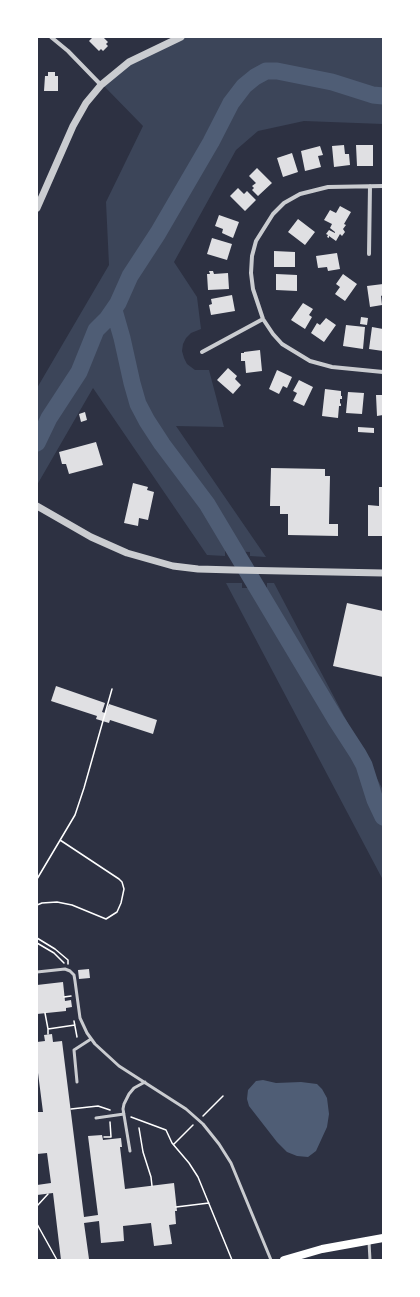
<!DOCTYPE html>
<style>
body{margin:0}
#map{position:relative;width:420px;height:1297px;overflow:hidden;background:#2d3142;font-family:"Work Sans",sans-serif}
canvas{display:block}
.frame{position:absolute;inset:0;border:38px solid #fff;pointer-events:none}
</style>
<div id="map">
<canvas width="420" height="1297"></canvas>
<div class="frame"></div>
</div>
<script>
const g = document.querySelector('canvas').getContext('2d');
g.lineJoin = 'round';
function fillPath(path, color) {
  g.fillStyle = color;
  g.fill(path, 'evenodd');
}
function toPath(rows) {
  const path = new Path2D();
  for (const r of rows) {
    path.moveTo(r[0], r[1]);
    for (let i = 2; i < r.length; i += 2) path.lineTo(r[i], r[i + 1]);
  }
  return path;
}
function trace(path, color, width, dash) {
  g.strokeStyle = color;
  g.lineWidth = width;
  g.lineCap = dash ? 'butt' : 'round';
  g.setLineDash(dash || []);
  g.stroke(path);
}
const green = toPath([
 [181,37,383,37,383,124,304,121,258,131,236,150,174,262,197,297,201,329,191,333,186,338,183,344,182,351,184,358,187,364,195,370,209,370,224,427,176,426,266,557,250,556,250,552,225,551,225,556,207,555,93,388,37,485,37,388,109,265,106,202,143,126,103,85,143,54],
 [226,583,242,583,242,588,267,588,267,583,274,583,383,790,383,880]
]);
const water = toPath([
 [263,1080,276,1083,301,1082,317,1084,322,1089,327,1098,329,1114,327,1127,316,1151,308,1157,297,1156,287,1152,277,1142,249,1106,247,1099,248,1090,256,1081]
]);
const river = toPath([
 [114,310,122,338,132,383,138,404,147,421,162,444,207,504,336,720,358,754,364,765,375,800,383,817],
 [37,443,49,418,79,372,96,330,107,319,118,303,130,276,158,233,211,142,231,103,244,86,255,77,266,71,277,71,332,82,373,95,383,96]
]);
const building = toPath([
 [93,37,103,37,108,42,106,44,108,46,103,51,101,49,99,51,89,41],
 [48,72,55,72,55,76,58,76,58,91,44,91,45,76,48,76],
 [344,145,345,154,349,154,350,165,334,167,332,146],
 [356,145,373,145,373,166,357,166],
 [320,146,323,155,318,156,321,167,305,171,301,151],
 [292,153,298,172,283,177,277,158],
 [257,168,272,183,258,196,252,190,254,188,252,186,256,183,249,176],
 [238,188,244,194,247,191,256,200,245,211,230,196],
 [340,206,351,212,344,224,346,225,343,229,345,232,342,236,340,234,336,241,329,236,329,238,327,237,328,235,326,234,329,230,335,233,335,232,330,228,332,224,324,220,330,210,336,213],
 [219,215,239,222,233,238,222,233,223,229,215,226],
 [298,219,315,232,305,245,288,232],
 [212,238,232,244,227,260,207,254],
 [274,251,295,252,295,267,274,267],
 [337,253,340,269,328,271,327,267,318,268,316,256],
 [209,271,213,271,214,274,228,273,229,289,208,290,207,274,210,274],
 [276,274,297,275,297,291,276,290],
 [343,274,357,284,345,301,335,294,340,287,336,284],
 [383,284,383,295,381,296,382,305,370,307,367,286],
 [232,295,235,311,211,315,209,305,212,304,211,299],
 [303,303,313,309,309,315,312,317,305,329,291,320],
 [361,317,368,318,367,325,360,324],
 [326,318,336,325,324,342,311,333,317,323,320,325],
 [346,325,365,327,363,349,343,346],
 [372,327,383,329,383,351,369,349],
 [260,350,262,371,246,373,245,361,241,361,241,353,244,353,244,352],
 [228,368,237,376,235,379,241,385,233,394,217,380],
 [277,370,292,377,287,388,283,386,279,394,269,389],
 [299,380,313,387,304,406,293,401,297,393,293,391],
 [325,389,341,391,341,396,342,396,342,399,340,399,340,403,341,404,341,406,339,406,338,418,322,416],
 [348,392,364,393,362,414,346,413],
 [376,395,383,395,383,415,377,416],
 [85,412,87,420,81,422,79,414],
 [358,427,374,428,374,433,358,432],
 [96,442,103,465,69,474,66,464,62,464,59,452],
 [271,468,325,469,325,476,330,476,329,524,338,524,338,536,288,535,288,514,280,514,280,506,270,506],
 [133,483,148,487,147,490,154,492,148,520,139,518,138,526,124,523],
 [379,487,383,487,383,536,368,536,368,505,379,506],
 [347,603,383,611,383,677,333,666],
 [56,686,105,703,102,712,105,713,109,704,157,720,153,734,110,720,109,723,96,719,97,716,51,701],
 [89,969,90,978,79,979,78,970],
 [63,982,65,1001,71,1000,72,1007,66,1008,66,1011,37,1014,37,985],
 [52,1034,53,1042,62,1041,84,1217,98,1215,88,1136,102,1135,103,1140,121,1138,122,1147,120,1147,125,1189,174,1183,177,1211,175,1211,176,1224,169,1225,172,1244,154,1246,151,1223,123,1226,124,1241,101,1243,99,1221,84,1223,89,1259,61,1260,53,1193,37,1195,37,1185,51,1183,47,1153,37,1154,37,1112,43,1112,37,1065,37,1042,45,1041,44,1035]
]);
const path = toPath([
 [37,879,75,815,84,788,112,689],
 [37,905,42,903,57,902,72,905,106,919,117,912,121,903,124,889,122,882,119,879,60,840],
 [37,938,55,949,68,960,68,964],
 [37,943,54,953,64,963],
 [64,997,71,996],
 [45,1013,48,1029,75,1025],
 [74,1021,77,1037],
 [48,1029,48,1034],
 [71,1109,98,1106,110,1110],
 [203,1116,223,1096],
 [131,1117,166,1130,172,1143,189,1163,198,1177,232,1260],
 [139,1128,143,1152,151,1177,152,1186],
 [104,1137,111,1137,110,1122],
 [174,1144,193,1125],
 [37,1206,48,1194],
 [176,1207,209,1203],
 [37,1224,57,1260]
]);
const service = toPath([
 [37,972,65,969,70,971,74,975,75,981,80,1018,87,1033,95,1044,119,1066,186,1109,203,1124,219,1144,231,1163,271,1260],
 [77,1082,74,1050,91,1039],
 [96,1118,124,1114],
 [130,1151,123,1109,124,1104,129,1094,134,1088,145,1082],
 [369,1242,370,1260]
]);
const minor = toPath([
 [51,37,68,51,101,85],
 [383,186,328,187,300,194,284,203,273,214,256,241,252,256,251,273,253,289,263,319,273,334,282,344,310,361,332,367,383,372],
 [369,254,370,186],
 [202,352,263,319]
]);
const tertiary = toPath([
 [37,208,73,126,86,103,101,85,129,62,181,37],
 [37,506,91,537,127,553,173,566,198,569,234,570,383,573]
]);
const secondary = toPath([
 [284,1260,322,1249,383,1238]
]);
fillPath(green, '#3c4559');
fillPath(water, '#4f5d75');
trace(river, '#4f5d75', 17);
fillPath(building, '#e0e0e3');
trace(path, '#fff', 1.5);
trace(service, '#caccd0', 3);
trace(minor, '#caccd0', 4);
trace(tertiary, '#caccd0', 7);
trace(secondary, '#fff', 8);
</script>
